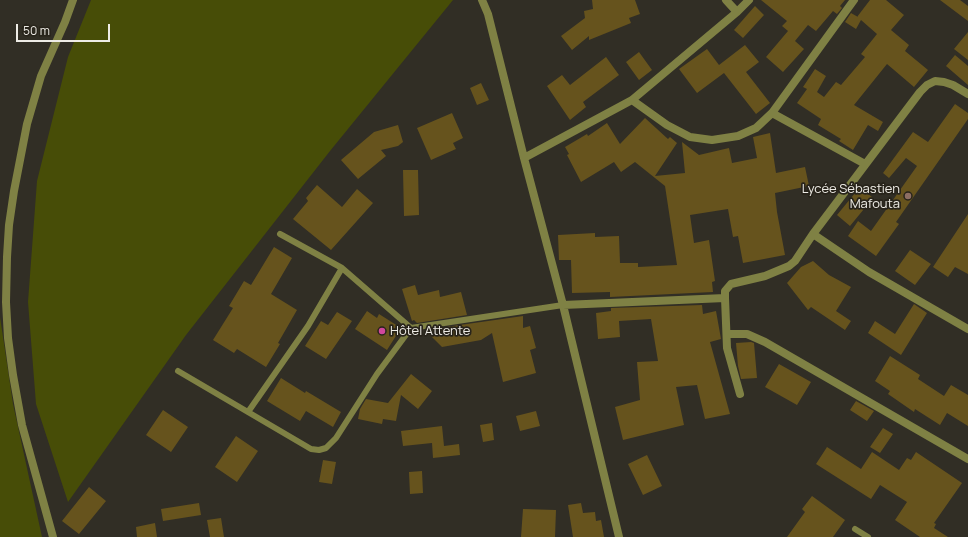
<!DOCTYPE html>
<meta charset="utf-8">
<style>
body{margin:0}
#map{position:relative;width:968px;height:537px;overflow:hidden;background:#312e25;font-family:Manrope,sans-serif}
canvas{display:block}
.scale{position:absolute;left:16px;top:24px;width:94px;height:18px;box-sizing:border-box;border:2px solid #eeece6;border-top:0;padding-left:5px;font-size:12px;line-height:14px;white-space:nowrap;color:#eeece6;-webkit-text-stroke:3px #28241b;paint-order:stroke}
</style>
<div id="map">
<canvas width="968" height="537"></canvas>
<div class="scale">50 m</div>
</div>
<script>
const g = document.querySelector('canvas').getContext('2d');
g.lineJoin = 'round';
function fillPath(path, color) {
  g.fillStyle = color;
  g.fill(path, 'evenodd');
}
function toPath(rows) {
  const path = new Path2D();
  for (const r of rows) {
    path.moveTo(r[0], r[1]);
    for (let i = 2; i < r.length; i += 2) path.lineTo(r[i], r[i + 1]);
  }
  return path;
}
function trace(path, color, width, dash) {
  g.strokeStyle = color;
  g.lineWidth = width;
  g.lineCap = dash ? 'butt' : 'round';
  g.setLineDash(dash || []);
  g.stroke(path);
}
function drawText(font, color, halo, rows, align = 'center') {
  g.font = font + ' Manrope,sans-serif';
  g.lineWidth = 3.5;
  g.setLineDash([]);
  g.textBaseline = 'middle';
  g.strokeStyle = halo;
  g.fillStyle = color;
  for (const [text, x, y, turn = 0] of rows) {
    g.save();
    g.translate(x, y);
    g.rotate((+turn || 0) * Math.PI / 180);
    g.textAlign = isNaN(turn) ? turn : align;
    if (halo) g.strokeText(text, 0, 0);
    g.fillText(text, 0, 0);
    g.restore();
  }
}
const green = toPath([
 [91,0,453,0,330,151,186,335,68,502,36,404,28,302,37,181,68,57],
 [0,317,13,404,42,537,0,537]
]);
const building = toPath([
 [592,0,635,0,640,14,629,18,631,23,589,40,589,36,572,50,561,36,585,18,584,11,593,9],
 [761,0,845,0,840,6,842,8,837,14,833,11,816,31,808,25,795,41,804,49,783,72,766,57,788,31,782,26,787,21],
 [870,0,886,0,904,15,891,30,909,45,905,51,928,70,914,87,887,64,854,105,883,122,878,131,868,125,853,150,839,141,841,139,818,125,821,119,797,103,807,89,803,87,815,69,826,76,817,92,824,97,836,82,841,85,865,57,861,54,877,34,861,20,856,29,845,22,851,13,858,17,857,17],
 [940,0,960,0,968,6,968,21],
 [755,6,764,15,743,38,734,30],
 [968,32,968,60,954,49],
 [745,45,759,62,746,72,770,103,756,114,724,73,697,93,679,69,707,49,719,65],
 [639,52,652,70,639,80,626,62],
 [955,55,968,66,968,85,946,66],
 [606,57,619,75,583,102,586,107,570,120,547,86,562,75,570,85],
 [481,83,489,100,477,105,470,88],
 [955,104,968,113,968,119,896,222,899,224,876,256,848,236,858,221,871,231,917,166,906,158,889,178,883,173,913,132,928,142],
 [452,113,463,138,453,143,456,149,431,160,417,128],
 [645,118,668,139,670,137,677,143,655,176,685,173,682,142,699,155,729,148,732,163,757,158,753,137,770,133,776,173,805,167,809,186,775,193,777,212,785,255,743,263,738,236,733,237,728,209,690,215,694,243,709,240,715,281,712,282,713,292,610,297,610,292,572,293,571,260,559,260,558,235,595,233,595,237,619,236,620,263,638,263,638,267,677,265,665,186,635,162,621,172,614,162,581,182,567,155,569,154,565,147,587,134,588,136,607,123,620,144],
 [398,125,403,142,398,146,381,150,386,156,358,179,341,160,374,132],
 [403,170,418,170,419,215,404,216],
 [317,185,342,207,357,189,373,203,331,250,293,219,308,201,306,198],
 [860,187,873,198,850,226,837,215],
 [968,214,968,274,955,267,948,277,933,267],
 [274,247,292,258,271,294,297,310,278,343,280,344,266,367,237,349,234,353,213,340,233,308,229,306,244,281,251,285],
 [910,250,931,264,915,285,895,271],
 [813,261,829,275,851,287,836,311,851,321,845,330,811,307,808,310,787,283,801,267],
 [415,285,418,295,439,290,440,297,461,292,467,315,417,323,414,320,412,321,402,289],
 [914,304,927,313,901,355,868,333,875,321,895,334],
 [702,305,703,314,716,311,721,339,710,342,730,414,705,419,697,385,676,387,684,425,623,440,615,407,640,400,637,362,658,361,651,319,619,321,620,337,598,339,596,313,611,311,611,308],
 [367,311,377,318,379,314,401,328,387,350,355,329],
 [337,312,352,321,326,359,305,346,321,321,328,325],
 [523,316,523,328,530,326,536,348,530,350,536,373,503,382,492,333,481,340,442,347,425,330],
 [751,342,754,343,757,378,741,379,738,366,736,343],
 [890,356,920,375,918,379,944,396,951,385,968,395,968,426,947,413,940,425,915,409,914,412,888,394,890,391,875,381],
 [779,364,811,382,797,405,765,387],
 [411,374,432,391,418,409,401,395,396,421,383,419,382,424,358,419,360,409,366,399,388,403],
 [281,378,305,393,306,391,341,412,333,427,306,411,300,421,267,401],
 [856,401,874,411,867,421,850,410],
 [163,410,188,427,171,452,146,435],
 [536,411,540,426,520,431,516,416],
 [492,423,494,440,483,442,480,425],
 [442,426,444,446,459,444,460,455,433,458,432,443,403,446,401,431],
 [883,428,893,434,880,453,870,447],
 [236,436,258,451,237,482,215,467],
 [827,447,861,469,872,452,899,470,907,458,911,460,916,452,962,483,934,523,936,524,934,528,948,537,920,537,895,520,907,502,880,485,871,499,816,464],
 [647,455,662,486,643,495,628,464],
 [323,460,336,462,332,484,319,482],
 [422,471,423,493,410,494,409,472],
 [89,487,106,501,79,534,62,521],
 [812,496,845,520,833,537,787,537,805,512,802,509],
 [199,503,201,515,163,521,161,509],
 [581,503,583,513,595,512,596,521,601,520,604,537,573,537,568,505],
 [523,509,556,510,555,537,521,537],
 [221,518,224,537,210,537,207,520],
 [155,523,157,537,137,537,136,527]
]);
const service = toPath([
 [280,234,342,268,411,328,563,305],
 [178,371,311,449,319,450,326,448,336,438,377,374,411,328],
 [248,412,308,326,342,268],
 [855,529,868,537]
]);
const minor = toPath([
 [482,0,488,14,524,158,563,305,619,537],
 [726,0,737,12],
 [632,100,667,125,690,137,712,140,738,136,756,128,772,113,854,0],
 [772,113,865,164],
 [524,158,632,100,737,12,749,0],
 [813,234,869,272,968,329],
 [725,298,727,348,740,394],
 [563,305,725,298,725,291,731,284,765,276,789,266,795,261,813,234,920,92,927,85,935,81,944,82,953,85,968,94],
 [727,334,747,334,765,342,968,459],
 [53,537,22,425,13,375,8,338,6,302,7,257,9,225,14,191,27,124,41,76,65,22,73,0]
]);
const markers = [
 [908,196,4,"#8d6e63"],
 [382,331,4,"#d1479c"]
];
const poiNames = [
 ["Lycée Sébastien",900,189],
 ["Mafouta",900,204],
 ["Hôtel Attente",390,331,"left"]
];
fillPath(green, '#474d07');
fillPath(building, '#66531d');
trace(service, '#7f8144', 6);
trace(minor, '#7f8144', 8);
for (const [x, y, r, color] of markers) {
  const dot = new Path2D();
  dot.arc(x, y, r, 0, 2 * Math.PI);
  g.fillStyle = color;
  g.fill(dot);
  trace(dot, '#28241b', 1.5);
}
drawText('13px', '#eeece6', '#28241b', poiNames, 'right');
</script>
